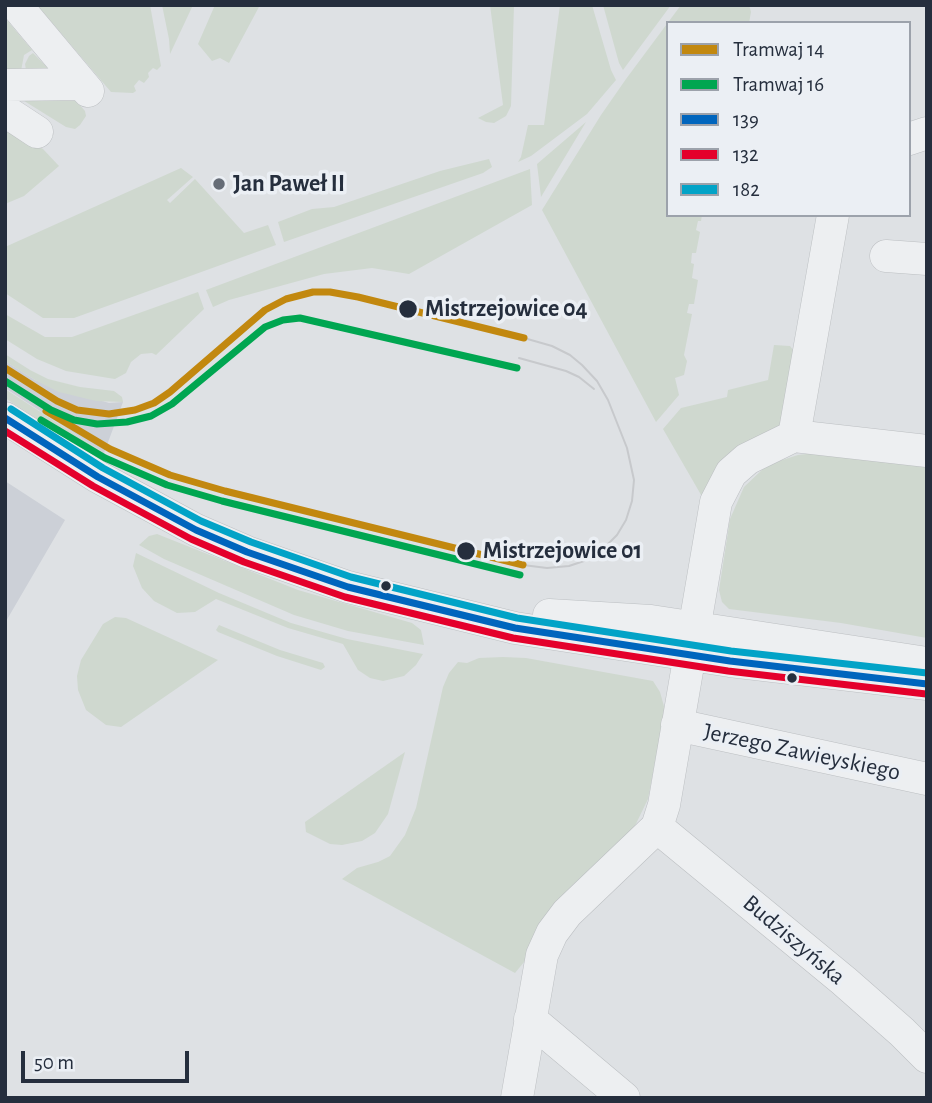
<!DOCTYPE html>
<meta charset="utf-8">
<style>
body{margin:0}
#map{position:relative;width:932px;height:1103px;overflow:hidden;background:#dee1e4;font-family:"Alegreya Sans",sans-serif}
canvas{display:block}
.frame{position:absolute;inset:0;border:7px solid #252e3d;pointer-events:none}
.legend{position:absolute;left:666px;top:21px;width:245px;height:196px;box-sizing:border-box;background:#ebeff4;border:2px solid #9ca2ab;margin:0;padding:9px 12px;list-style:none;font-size:21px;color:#252e3d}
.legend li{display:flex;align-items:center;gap:14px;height:35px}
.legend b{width:35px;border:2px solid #9ca2ab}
.scale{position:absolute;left:21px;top:1051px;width:168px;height:32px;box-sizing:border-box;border:4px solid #252e3d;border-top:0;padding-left:9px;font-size:21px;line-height:24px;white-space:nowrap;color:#252e3d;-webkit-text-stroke:5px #ebeff4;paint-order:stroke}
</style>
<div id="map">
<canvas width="932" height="1103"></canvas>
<div class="frame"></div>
<ul class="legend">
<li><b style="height:9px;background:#c2880f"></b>Tramwaj 14</li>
<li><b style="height:9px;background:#00a651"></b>Tramwaj 16</li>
<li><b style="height:9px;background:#0065bd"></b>139</li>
<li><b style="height:9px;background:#e4002b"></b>132</li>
<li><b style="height:9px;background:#02a3c7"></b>182</li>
</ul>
<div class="scale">50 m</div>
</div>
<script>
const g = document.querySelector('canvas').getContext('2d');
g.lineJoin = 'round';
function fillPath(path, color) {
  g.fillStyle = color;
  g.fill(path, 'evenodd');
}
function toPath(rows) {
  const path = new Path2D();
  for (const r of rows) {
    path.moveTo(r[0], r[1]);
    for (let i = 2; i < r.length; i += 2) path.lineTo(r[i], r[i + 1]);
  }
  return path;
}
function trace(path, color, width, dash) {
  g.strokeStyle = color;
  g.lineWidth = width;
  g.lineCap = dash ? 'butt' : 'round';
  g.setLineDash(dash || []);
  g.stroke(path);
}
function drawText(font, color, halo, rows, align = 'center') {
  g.font = font + ' "Alegreya Sans",sans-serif';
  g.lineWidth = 7;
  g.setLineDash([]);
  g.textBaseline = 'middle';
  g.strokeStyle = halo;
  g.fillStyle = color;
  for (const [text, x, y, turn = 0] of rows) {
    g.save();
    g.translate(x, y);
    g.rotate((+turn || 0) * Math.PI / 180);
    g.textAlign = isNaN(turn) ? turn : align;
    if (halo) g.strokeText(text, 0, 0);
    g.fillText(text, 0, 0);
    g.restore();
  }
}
const built = toPath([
 [5,361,35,380,109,403,123,402,104,453,5,388],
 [5,481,65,520,5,623]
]);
const green = toPath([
 [37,5,150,5,161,66,157,70,153,68,148,73,149,77,144,83,139,80,134,86,136,91,133,93,111,92],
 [162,5,193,5,170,54,169,39],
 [215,5,260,5,229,63,220,58,212,61,198,44],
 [490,5,514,5,511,106,506,116,494,123,486,122,478,118,503,105],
 [560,5,592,5,611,70,616,80,587,114,531,156,518,162,521,157,528,125,544,125],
 [603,5,671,5,623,70,619,63],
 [681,5,749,5,751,12,749,23,668,23,668,215,702,215,701,221,698,221,696,230,700,232,696,253,692,253,691,263,694,264,692,278,698,280,694,304,689,304,687,313,692,314,684,355,687,361,684,375,675,378,679,395,656,422,542,210,601,115,626,79],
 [5,18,32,50,24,55,21,71,26,70,25,64,29,56,33,53,51,71,5,72],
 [71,95,85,111,86,116,80,125,75,129,66,127,21,99],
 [586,122,541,197,537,164],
 [5,126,43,149,59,166,24,196,5,204],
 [489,159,492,167,483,173,284,242,278,222,312,209,334,207,440,171],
 [181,168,193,177,167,200,170,203,195,179,244,233,268,225,276,245,74,318,43,318,5,293,5,247],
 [530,169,532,205,409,274,372,268,324,274,229,300,213,307,206,290],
 [198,292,204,309,156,355,152,353,141,354,131,362,126,373,115,379,66,371,37,359,5,339,5,314,45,337,72,337],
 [774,345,790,346,798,356,783,428,704,500,663,429,681,408,727,397,728,390,768,380],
 [5,354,30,370,48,379,80,387,114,391,122,397,123,402,96,401,59,392,35,380,5,361],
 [5,389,104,453,101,460,5,398],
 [814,453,927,465,927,638,841,623,729,609,722,602,719,590,730,519,744,487,764,468,776,462,798,455],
 [157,534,298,590,412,623,421,630,424,645,348,631,294,615,164,559,139,545,149,536],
 [136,553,219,593,291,623,347,639,423,654,416,665,404,676,383,681,370,678,358,670,343,644,288,628,216,599,195,612,177,613,154,601,142,588,133,566],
 [115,617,126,618,218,660,121,727,106,725,86,710,78,690,77,676,81,660,103,624],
 [219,625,280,650,323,663,325,667,321,670,277,656,218,632,216,630],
 [503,657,526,658,653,681,660,692,665,710,648,799,633,830,515,973,342,879,357,868,378,862,390,856,405,835,416,808,443,687,449,673,458,662,467,663,479,658],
 [405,752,388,814,375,833,362,841,342,845,330,844,306,832,305,822]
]);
const minor = toPath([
 [16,5,88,91],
 [5,85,81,84],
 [5,111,37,132],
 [909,139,927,133],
 [886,256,927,259],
 [5,418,98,477,196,530,247,552,348,587,515,628,730,661,927,684],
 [794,436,927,451],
 [549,615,651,621,927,663],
 [677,725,927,779],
 [657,827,844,981,902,1032,927,1057],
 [530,1019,624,1098],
 [517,1098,542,955,552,933,567,913,657,827,664,805,716,502,731,473,747,459,794,436,833,215]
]);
const tram = toPath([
 [519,358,566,371,579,377,594,389],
 [523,565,547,568,569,566,584,561,604,548,617,535,626,520,632,501,634,480,627,448,608,400,597,381,582,365,570,355,552,346,524,338]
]);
const bus1 = toPath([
 [5,418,98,477,196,530,247,552,348,587,515,628,730,661,927,684]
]);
const bus2 = toPath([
 [5,431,93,486,191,539,244,562,345,597,513,638,728,671,926,694]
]);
const bus3 = toPath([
 [11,409,103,468,201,521,251,542,351,577,517,618,731,651,927,673]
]);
const tram1 = toPath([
 [5,368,57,401,77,410,109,414,135,410,154,403,170,392,265,310,286,299,313,292,330,292,358,297,524,338],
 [46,411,110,449,170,475,225,491,523,565]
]);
const tram2 = toPath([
 [5,381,51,410,74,420,97,424,127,422,151,416,172,404,265,327,283,320,300,318,517,368],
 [41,420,105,458,167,485,222,501,520,575]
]);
const markers = [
 [219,184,7,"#666d77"],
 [408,309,10,"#252e3d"],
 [466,551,10,"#252e3d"],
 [386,586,6,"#252e3d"],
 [792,678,6,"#252e3d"]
];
const poiNames = [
 ["Jan Paweł II",233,184]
];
const stopNames = [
 ["Mistrzejowice 04",425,309],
 ["Mistrzejowice 01",483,551]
];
const streetNames = [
 ["Jerzego Zawieyskiego",802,752,12],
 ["Budziszyńska",794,940,40]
];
fillPath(built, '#ccd0d7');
fillPath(green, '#cfd8cf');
trace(minor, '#bcbfc2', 33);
trace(minor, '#edeff1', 32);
trace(tram, '#c7c9cc', 2);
trace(bus1, '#0065bd', 7);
trace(bus2, '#e4002b', 7);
trace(bus3, '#02a3c7', 7);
trace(tram1, '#c2880f', 7);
trace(tram2, '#00a651', 7);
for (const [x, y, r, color] of markers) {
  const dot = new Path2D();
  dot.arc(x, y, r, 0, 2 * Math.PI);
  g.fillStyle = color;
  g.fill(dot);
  trace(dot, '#ebeff4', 2.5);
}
drawText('bold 24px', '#252e3d', '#ebeff4', poiNames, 'left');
drawText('bold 24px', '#252e3d', '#ebeff4', stopNames, 'left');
drawText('24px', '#252e3d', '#ebeff4', streetNames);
</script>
